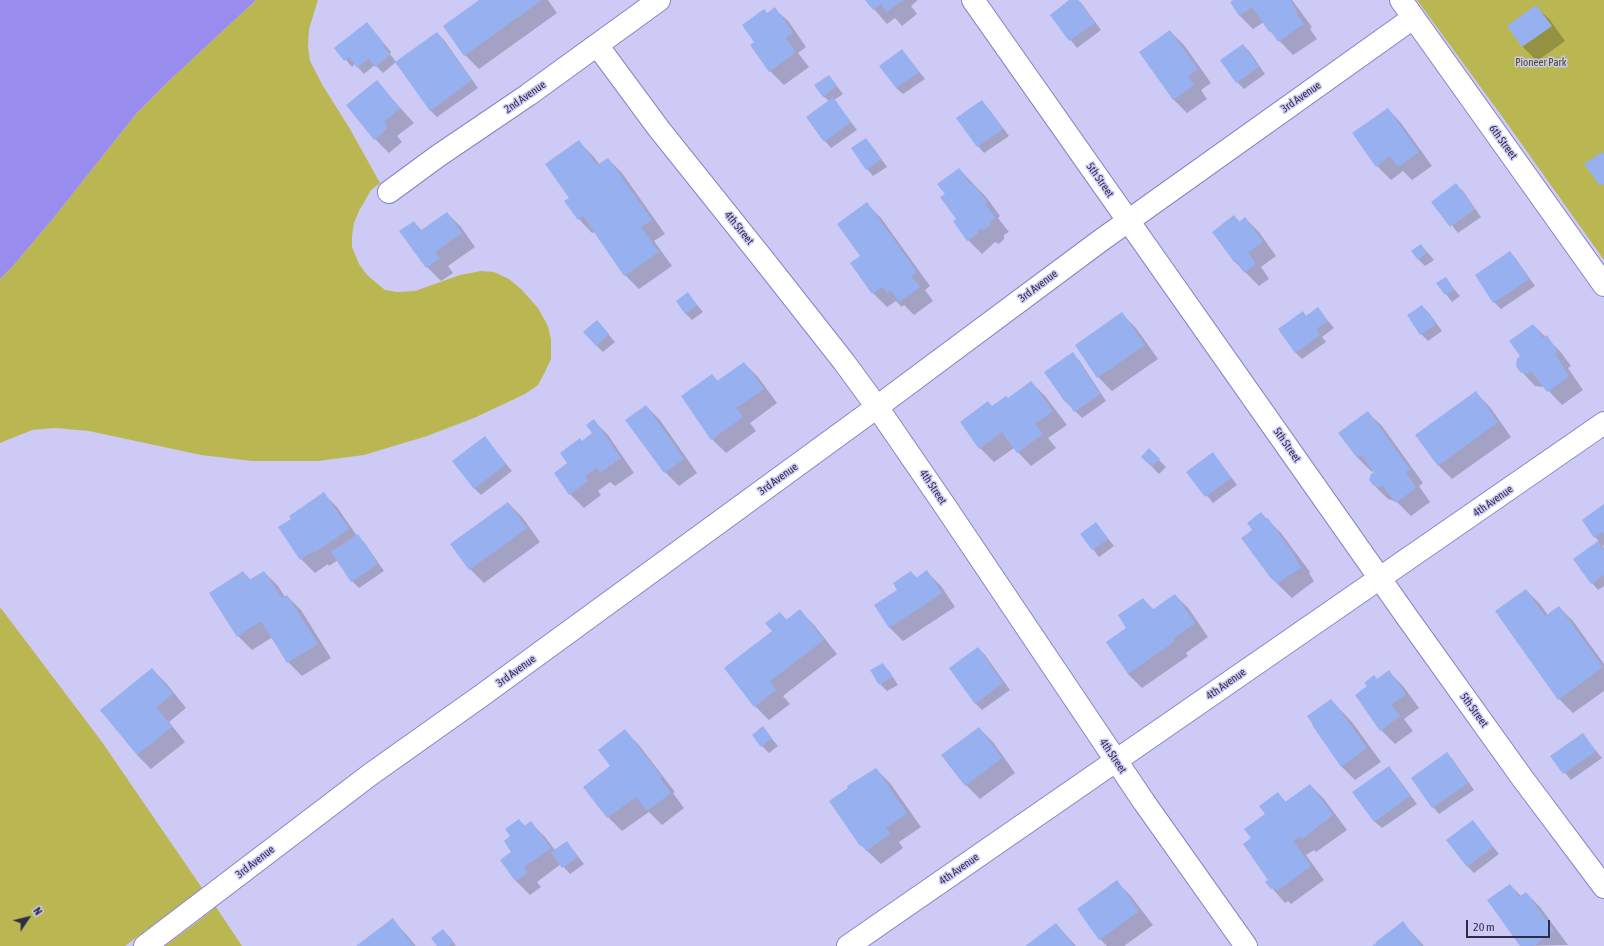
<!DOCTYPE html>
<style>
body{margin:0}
#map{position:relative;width:1604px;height:946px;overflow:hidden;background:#cdcbf5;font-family:"Asap Condensed",sans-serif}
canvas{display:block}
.north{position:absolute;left:8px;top:898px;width:40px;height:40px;-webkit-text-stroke:3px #cdcbf5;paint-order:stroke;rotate:55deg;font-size:11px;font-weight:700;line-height:16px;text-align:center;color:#2f2c48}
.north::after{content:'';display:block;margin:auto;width:14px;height:18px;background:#2f2c48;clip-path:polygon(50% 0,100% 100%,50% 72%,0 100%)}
.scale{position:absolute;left:1466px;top:920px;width:84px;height:18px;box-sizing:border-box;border:2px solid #2f2c48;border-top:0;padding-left:5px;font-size:12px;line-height:14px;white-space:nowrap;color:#2f2c48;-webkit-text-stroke:3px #cdcbf5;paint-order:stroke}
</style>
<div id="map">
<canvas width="1604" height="946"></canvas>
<div class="north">N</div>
<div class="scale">20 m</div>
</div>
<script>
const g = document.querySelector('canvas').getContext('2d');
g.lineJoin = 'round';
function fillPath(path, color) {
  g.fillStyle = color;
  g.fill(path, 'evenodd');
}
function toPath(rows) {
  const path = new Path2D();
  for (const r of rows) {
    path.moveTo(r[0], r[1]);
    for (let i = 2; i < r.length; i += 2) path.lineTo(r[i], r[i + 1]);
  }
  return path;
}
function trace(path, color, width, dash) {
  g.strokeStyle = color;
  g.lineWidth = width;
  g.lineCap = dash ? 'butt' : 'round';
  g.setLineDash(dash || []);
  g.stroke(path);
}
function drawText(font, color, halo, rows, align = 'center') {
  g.font = font + ' "Asap Condensed",sans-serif';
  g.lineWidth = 3;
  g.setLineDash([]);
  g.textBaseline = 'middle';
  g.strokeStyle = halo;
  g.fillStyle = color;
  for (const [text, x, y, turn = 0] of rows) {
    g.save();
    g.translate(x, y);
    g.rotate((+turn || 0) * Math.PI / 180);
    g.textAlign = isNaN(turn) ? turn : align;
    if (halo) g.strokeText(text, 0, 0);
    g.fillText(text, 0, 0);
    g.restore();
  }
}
const green = toPath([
 [256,0,318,0,309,29,308,47,310,61,323,86,350,129,380,183,371,190,359,211,354,223,352,236,352,247,359,264,367,275,385,290,397,292,415,291,460,275,481,271,494,272,509,279,522,290,538,308,548,326,551,340,551,359,544,374,538,385,525,394,474,418,427,436,364,455,318,461,252,461,201,455,89,431,55,428,32,430,0,443,0,279,13,266,51,221,136,114,172,78],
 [1417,0,1604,0,1604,260,1501,115],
 [0,607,102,742,202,888,125,946,0,946],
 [216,907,242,946,165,946,196,923]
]);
const water = toPath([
 [0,0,256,0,172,78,136,114,51,221,13,266,0,279]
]);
const shadow = toPath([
 [480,0,548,0,557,13,479,69,465,55],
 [866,0,918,0,911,6,917,14,902,26,895,18,887,24],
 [1071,0,1078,0,1082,4,1101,30,1077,48,1051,15],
 [1235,0,1292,0,1312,27,1310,29,1317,39,1293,55,1270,31,1264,22,1253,29,1239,15],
 [1536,7,1550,20,1565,41,1537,61,1523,47,1509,26],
 [775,9,789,22,806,47,798,53,809,67,784,85,770,71,756,42,768,14],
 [367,23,391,52,390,54,396,62,437,33,444,40,478,88,437,117,430,110,396,62,383,73,375,65,364,74,355,64,352,67,336,48],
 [1170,31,1184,45,1211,83,1201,90,1207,99,1187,113,1173,99],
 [1243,45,1250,52,1265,74,1244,89,1237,82,1222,60],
 [902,50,925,79,903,94,896,88],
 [829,76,843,94,834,100,857,130,831,148,825,141,829,101,823,96],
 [376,81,414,123,397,136,402,142,389,153,375,139],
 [981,101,988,108,1009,136,984,153,978,146],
 [1388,109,1401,123,1432,166,1412,180,1403,171,1391,180,1377,166],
 [866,139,872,146,887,167,873,176,867,169],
 [579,142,593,156,600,165,608,159,622,173,665,234,654,241,672,266,639,289,625,275,595,232,592,233,579,219,570,198],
 [959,169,987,198,1000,216,998,218,1009,232,1004,235,1004,239,999,244,995,242,982,254,968,240,946,194],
 [1456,185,1463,191,1481,217,1458,233,1433,202],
 [867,204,881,218,930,286,925,290,933,301,914,315,904,305,902,307,896,301,887,307,873,293,861,256],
 [447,213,461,227,475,247,448,266,453,273,441,281,427,267,414,222,422,231],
 [1234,217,1240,222,1245,218,1259,232,1276,256,1261,267,1269,279,1259,286,1235,262,1213,232],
 [1421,245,1434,260,1425,266,1418,259],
 [1510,252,1516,259,1535,286,1501,309,1494,302,1476,275],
 [1445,278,1460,296,1452,302,1438,284],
 [688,294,703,312,692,320,685,313],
 [1422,306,1429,313,1442,331,1428,341,1421,334],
 [1318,309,1334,328,1322,337,1326,342,1302,359,1295,352,1303,312,1307,317],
 [1122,314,1136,328,1158,359,1112,391,1098,377,1076,346],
 [1533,325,1560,351,1571,366,1568,368,1583,390,1562,405,1544,386,1542,387,1535,386,1521,371,1522,356],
 [603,328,615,342,603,352,596,345],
 [1072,354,1079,360,1106,401,1082,418,1066,402],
 [744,363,758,377,777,403,750,423,756,431,726,453,712,439,712,375,718,381],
 [1031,382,1045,396,1067,425,1048,438,1056,448,1031,466,1014,448,994,462,980,448,961,422,1008,399],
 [1476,393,1490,407,1511,437,1452,479,1438,465],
 [646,406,660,420,697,473,679,486,665,472],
 [1368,413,1382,426,1423,483,1419,486,1430,502,1411,516,1397,502,1388,499,1374,485,1375,472,1374,470,1372,472,1358,458,1340,433],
 [594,421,608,435,634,473,615,486,610,482,598,491,601,495,584,508,570,494,569,463,582,442,593,433],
 [485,438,512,471,481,495,474,488],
 [1149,450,1166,467,1159,474,1142,457],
 [1212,454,1219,461,1237,485,1213,503,1188,472],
 [323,493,337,507,357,536,364,542,384,571,359,588,352,581,338,560,329,566,328,564,315,573,301,559,292,519],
 [508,503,522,517,540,542,484,583,470,569,451,545],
 [1604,505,1604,546,1602,545,1604,548,1604,586,1598,590,1592,583,1575,559,1599,541,1595,537],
 [1261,513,1281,533,1310,572,1309,573,1314,581,1292,598,1270,577,1242,538,1254,530],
 [1096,523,1114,546,1099,557,1081,534],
 [243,572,251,580,264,572,278,586,285,597,287,596,301,610,331,658,302,676,288,662,273,637,252,650,238,636],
 [911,572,917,578,927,572,941,586,955,607,903,641,889,627,899,590],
 [1526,590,1540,604,1548,615,1559,607,1573,621,1604,664,1604,691,1573,713,1559,699,1496,611],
 [1175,595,1189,609,1208,637,1186,653,1188,656,1142,688,1128,674,1143,599,1154,610],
 [800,611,814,625,837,654,783,696,790,704,769,720,755,706,725,668,773,631,780,613,787,620],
 [978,648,985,655,1010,690,982,710,975,703],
 [882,664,889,671,898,685,887,691,880,684],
 [152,669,166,683,186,708,169,722,185,742,151,769,137,755],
 [1389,672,1403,686,1419,708,1404,719,1413,731,1395,744,1381,730,1378,680],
 [1331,700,1352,722,1381,762,1355,780,1341,766],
 [763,728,778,746,769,753,762,746],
 [979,728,993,742,1015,773,980,799,966,785],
 [625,731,639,745,675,792,673,793,684,808,662,825,649,812,622,831,608,817,584,787,612,766],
 [1582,734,1602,758,1571,780,1551,756],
 [1447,753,1453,760,1474,790,1439,814,1433,807],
 [1389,767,1395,774,1417,804,1382,828,1375,822,1354,792],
 [876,769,890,783,921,827,899,842,903,848,881,864,861,845],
 [1310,785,1324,799,1347,830,1316,852,1314,850,1306,855,1324,880,1291,904,1288,901,1285,903,1267,882,1270,880,1252,838,1278,794,1286,802],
 [519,820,525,826,531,823,545,837,555,850,567,842,584,864,570,874,561,864,537,882,541,887,530,895,516,881,501,860,513,852,512,837],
 [1473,821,1499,854,1474,873,1467,866],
 [1116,881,1130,895,1153,925,1124,946,1107,946,1100,939,1078,909],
 [1510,885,1522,897,1526,893,1540,907,1568,945,1521,946],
 [392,920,406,934,416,946,357,946],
 [1403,923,1424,946,1373,946],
 [1056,924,1076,946,1027,946],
 [443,931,450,937,456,946,439,946]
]);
const building = toPath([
 [479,0,542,0,464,56,443,26],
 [865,0,904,0,887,12,881,4,873,10],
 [1069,0,1078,0,1095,23,1069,41,1050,15],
 [1233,0,1290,0,1298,13,1297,14,1304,24,1278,42,1271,31,1269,32,1252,7,1239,16,1230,2],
 [1536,5,1552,26,1522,47,1507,26],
 [775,7,793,33,785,38,796,52,769,72,750,45,754,42,742,25,764,9,767,13],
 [367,22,385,45,383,46,390,55,375,67,369,58,357,68,349,57,344,61,334,48],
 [1170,30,1198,69,1188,76,1194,85,1173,100,1139,52],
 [437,32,472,80,430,111,395,62],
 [1243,44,1259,67,1236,83,1220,60],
 [902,49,919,72,896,88,879,66],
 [829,75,837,86,823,97,814,85],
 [377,80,400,108,384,122,388,128,374,140,346,105],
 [833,97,851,122,824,142,806,117],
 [982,100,1003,129,977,147,956,118],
 [1388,108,1419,152,1398,167,1390,156,1376,167,1352,133],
 [866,138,881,159,866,170,851,148],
 [579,140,597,165,608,158,652,220,641,227,659,252,624,276,583,216,578,220,564,201,569,198,545,164],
 [1602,152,1604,154,1604,184,1600,186,1584,164],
 [959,168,971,185,973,183,987,202,985,204,996,218,991,221,991,225,984,230,980,229,977,231,978,233,967,241,953,221,956,219,940,197,945,194,937,184],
 [1456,183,1475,209,1450,227,1431,202],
 [867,202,917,272,911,276,920,287,899,302,891,290,887,293,882,287,872,294,850,263,860,256,837,224],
 [447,212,462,233,435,252,440,258,426,268,399,231,414,221,420,231],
 [1234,215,1239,222,1245,217,1263,242,1248,252,1256,264,1244,273,1236,261,1234,262,1212,232],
 [1421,244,1427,253,1418,260,1411,251],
 [1510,251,1529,279,1493,303,1475,275],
 [1446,277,1454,289,1445,295,1436,283],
 [688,292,697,305,685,314,676,301],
 [1422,305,1436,324,1420,335,1407,315],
 [1318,307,1328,321,1316,329,1320,335,1295,353,1278,329,1303,311,1306,316],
 [1122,312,1145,345,1097,378,1075,345],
 [597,320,609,334,596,346,583,332],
 [1533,324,1543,338,1547,335,1558,352,1555,354,1569,376,1547,392,1531,371,1527,374,1520,372,1516,366,1517,359,1520,356,1509,341],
 [1073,352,1100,394,1074,412,1067,401,1065,402,1044,372],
 [744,362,764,389,736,408,743,417,711,440,681,396,712,374,717,381],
 [1031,381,1053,411,1035,424,1043,434,1017,453,1002,432,979,449,960,422,988,401,992,406,1006,396,1008,398],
 [1476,391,1498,422,1438,466,1415,435],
 [646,405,684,459,664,473,625,420],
 [1368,411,1410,469,1406,472,1416,488,1396,503,1382,485,1380,487,1373,485,1369,480,1371,474,1374,472,1361,455,1357,458,1338,433],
 [594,419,621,458,600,473,597,468,585,476,588,481,569,495,554,473,567,463,560,453,580,438,582,441,592,433,586,425],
 [485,436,506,464,474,489,452,461],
 [1149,448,1160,459,1152,467,1141,457],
 [1213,452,1231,478,1205,497,1186,472],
 [324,492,349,529,314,553,313,551,300,560,278,527,291,519,289,516],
 [508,502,527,528,469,570,450,544],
 [1604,504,1604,535,1602,532,1594,538,1582,520],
 [1261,512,1266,519,1268,518,1296,558,1295,558,1301,567,1277,584,1271,576,1270,577,1241,538,1252,530,1247,523],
 [1096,522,1108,539,1092,550,1080,534],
 [358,534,378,564,351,582,331,552],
 [1598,541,1604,550,1604,575,1591,584,1573,559],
 [927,570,942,593,889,628,874,605,897,590,893,583,911,571,916,578],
 [243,571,249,580,264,571,282,598,287,595,318,644,287,663,261,621,237,637,209,593],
 [1526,589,1545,616,1559,606,1603,667,1558,700,1495,611],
 [1175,594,1195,623,1173,639,1175,641,1128,674,1106,642,1126,628,1118,615,1143,598,1152,610],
 [800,609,824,640,770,681,776,690,754,707,724,668,772,631,765,623,780,612,786,620],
 [978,647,1003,683,975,704,949,668],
 [883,663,892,677,879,685,870,670],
 [152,668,173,694,156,707,172,727,137,755,100,710],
 [1389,670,1406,694,1391,705,1400,716,1380,731,1355,695,1367,686,1364,683,1374,675,1377,679],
 [1331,699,1337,707,1338,707,1367,748,1341,767,1312,725,1313,725,1307,716],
 [763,726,772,738,761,747,752,735],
 [979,727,1002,758,965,786,941,755],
 [625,729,662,777,660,779,671,793,647,811,636,797,607,818,583,787,610,766,598,750],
 [1583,733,1596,751,1563,774,1550,756],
 [1447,752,1468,783,1432,808,1411,778],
 [1389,766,1410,796,1374,822,1352,792],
 [876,768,907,813,886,828,890,834,866,851,862,845,860,846,829,801,848,788,847,786],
 [1310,784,1333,815,1302,839,1300,836,1293,841,1311,866,1277,891,1274,887,1271,889,1265,882,1268,880,1243,844,1251,838,1244,829,1265,814,1259,806,1278,792,1285,802],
 [519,819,524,826,531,821,551,848,524,867,528,873,515,881,500,860,511,852,504,841,510,836,505,829],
 [1473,820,1493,847,1467,867,1446,840],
 [567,841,578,857,562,868,551,852],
 [1117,880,1139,911,1099,940,1077,909],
 [1510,884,1519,897,1526,892,1554,931,1534,946,1520,946,1487,900],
 [393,918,413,946,356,946],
 [1403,921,1421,946,1372,946,1376,943,1376,942],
 [1056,923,1074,946,1025,946],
 [443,929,453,942,448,946,437,946,431,938]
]);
const street = toPath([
 [973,0,1407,617,1523,779,1604,887],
 [1401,0,1604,285],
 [597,45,659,129,763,259,844,362,877,407,945,506,1144,802,1246,946],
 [389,192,438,156,528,95,659,0],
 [145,946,371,774,481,696,877,407,1100,241,1413,18],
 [848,946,1604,423]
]);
const parkNames = [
 ["Pioneer Park",1541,63]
];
const streetNames = [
 ["2nd Avenue",525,97,-35],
 ["3rd Avenue",1301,97,-35],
 ["6th Street",1503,142,54],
 ["5th Street",1100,180,55],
 ["4th Street",739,228,51],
 ["3rd Avenue",1038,286,-37],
 ["5th Street",1287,445,55],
 ["3rd Avenue",778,479,-36],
 ["4th Street",933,487,56],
 ["4th Avenue",1493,501,-35],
 ["3rd Avenue",516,671,-36],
 ["4th Avenue",1226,684,-35],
 ["5th Street",1474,710,54],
 ["4th Street",1113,756,56],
 ["3rd Avenue",255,862,-38],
 ["4th Avenue",959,869,-35]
];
fillPath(green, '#bab752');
fillPath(water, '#988dee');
fillPath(shadow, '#0003');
fillPath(building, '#97b0f0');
trace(street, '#8983c5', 24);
trace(street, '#fff', 22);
drawText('11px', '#494817', '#cdcbf5', parkNames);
drawText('11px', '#2f2c48', '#cdcbf5', streetNames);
</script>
